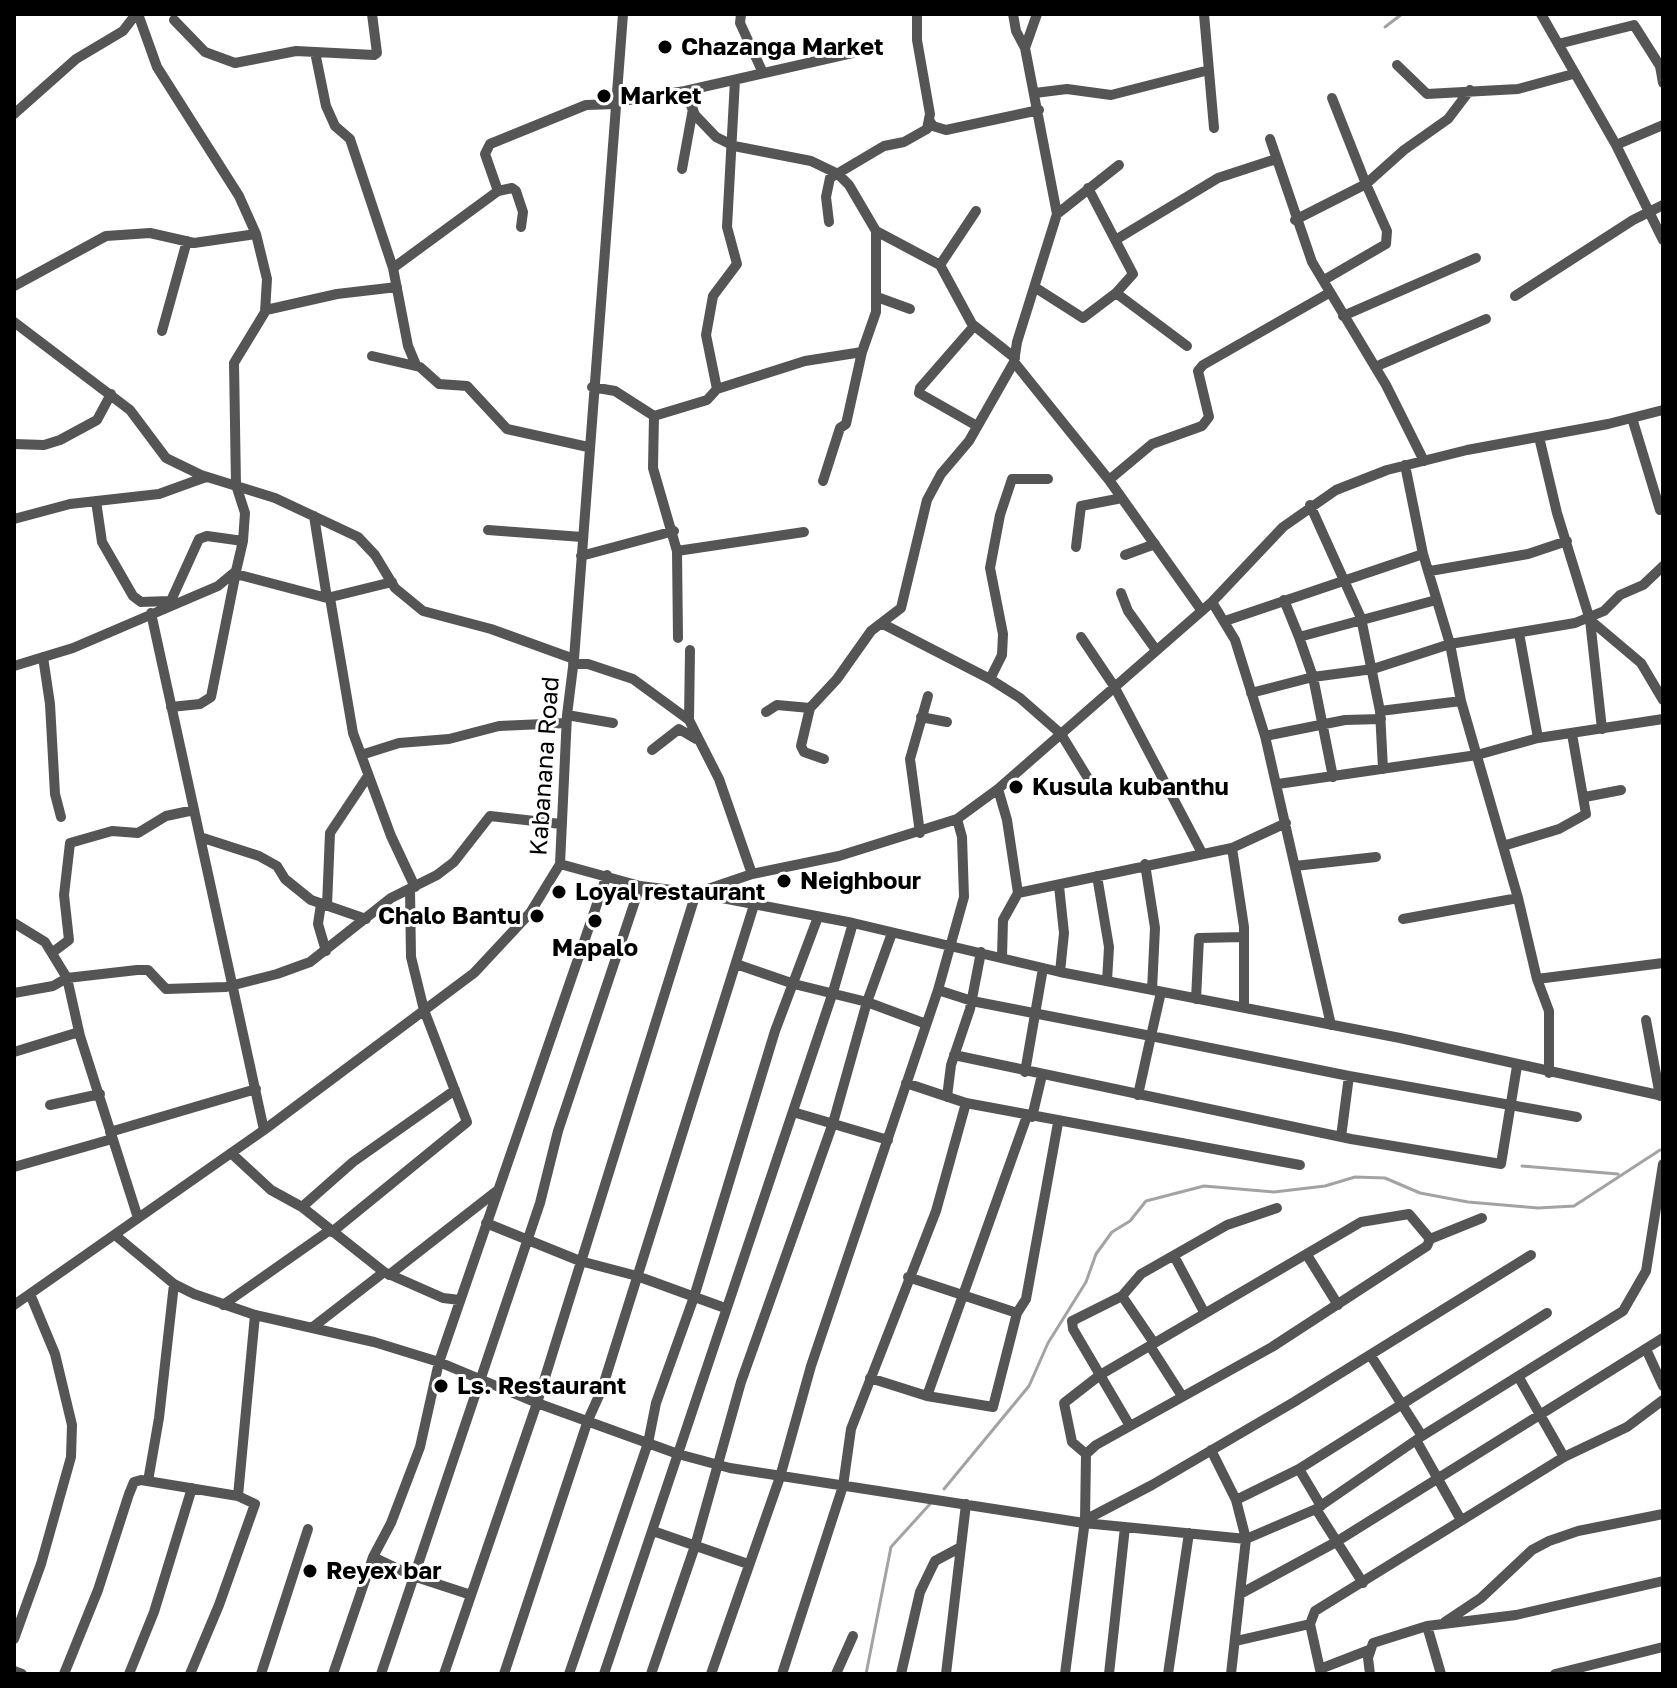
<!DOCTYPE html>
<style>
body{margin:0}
#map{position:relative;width:1677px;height:1688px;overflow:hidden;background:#fff;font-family:"Golos Text",sans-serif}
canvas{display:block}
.frame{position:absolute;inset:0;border:16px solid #000;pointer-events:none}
</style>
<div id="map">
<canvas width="1677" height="1688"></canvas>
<div class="frame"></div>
</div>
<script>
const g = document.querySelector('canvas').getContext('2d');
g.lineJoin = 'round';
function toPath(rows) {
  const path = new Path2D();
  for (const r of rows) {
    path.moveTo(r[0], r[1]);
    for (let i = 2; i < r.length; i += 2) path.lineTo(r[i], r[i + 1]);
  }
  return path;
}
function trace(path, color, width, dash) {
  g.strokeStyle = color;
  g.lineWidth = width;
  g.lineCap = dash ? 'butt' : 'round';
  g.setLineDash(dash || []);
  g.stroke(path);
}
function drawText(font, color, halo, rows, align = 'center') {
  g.font = font + ' "Golos Text",sans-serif';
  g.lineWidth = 6;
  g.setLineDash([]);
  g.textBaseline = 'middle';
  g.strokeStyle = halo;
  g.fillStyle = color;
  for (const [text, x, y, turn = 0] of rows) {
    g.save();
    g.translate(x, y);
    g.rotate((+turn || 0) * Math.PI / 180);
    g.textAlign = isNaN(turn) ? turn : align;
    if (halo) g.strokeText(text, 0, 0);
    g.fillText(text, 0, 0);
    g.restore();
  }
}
const stream = toPath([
 [1385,27,1402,14],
 [1522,1166,1618,1174],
 [944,1489,1029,1386,1048,1343,1086,1282,1096,1254,1112,1232,1130,1221,1146,1201,1204,1186,1274,1192,1325,1186,1355,1177,1385,1178,1420,1193,1468,1202,1538,1208,1574,1206,1660,1150],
 [866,1674,891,1547,930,1504]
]);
const minor = toPath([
 [741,14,740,23,763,73],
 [1013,14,1016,31,1025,48],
 [1204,14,1214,128],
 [1541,14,1616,145,1663,240],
 [174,20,205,52,235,63,296,51,374,55,377,53,372,14],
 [1558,44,1634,25,1660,66,1663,83],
 [315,52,326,106,335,126,350,139,393,268,408,346,416,365],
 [1397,65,1427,94,1518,89,1573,74],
 [685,91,695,115,716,137,734,146,811,161,838,174,849,185,876,231,940,265,972,324,1015,358],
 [1035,93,1067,89,1111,95,1209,70],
 [1332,98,1366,184,1404,150,1448,119,1470,90],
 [616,102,685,91,861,51],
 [14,114,76,59,123,31,136,14],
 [929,120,933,126,946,130,1039,110],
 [1270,139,1312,262,1386,385,1424,461],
 [1616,145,1663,125],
 [682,169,693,109],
 [1088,188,1133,274,1116,293],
 [498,191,485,154,490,144,586,105,616,104],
 [1057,214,1119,165],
 [1295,220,1366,184,1387,231,1386,244,1324,280],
 [829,222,826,197,830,178,884,146,904,142,927,129,930,114,917,40,917,14],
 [1117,239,1218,178,1276,159],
 [940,265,976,211],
 [393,268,498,191,512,188,516,191,523,212,521,227],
 [14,286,106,236,150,233,194,243,256,234],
 [1036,288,1083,318,1116,293,1187,346],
 [1515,296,1633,220,1663,205],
 [877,297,910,309],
 [266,310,337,294,397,287],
 [1343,316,1476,258],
 [14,322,130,410,166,458,201,475,275,498,358,537,375,555,395,588,423,611,491,629,574,659],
 [974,326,920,388,919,393,977,426],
 [162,331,187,241],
 [372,356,420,367,439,384,467,386,507,429,588,447],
 [1014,362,1109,480,1202,611],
 [1375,367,1486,319],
 [592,387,615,391,654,416,707,400,717,389,805,361,862,352,876,312,876,231],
 [717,389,706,335,713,296,737,264,727,227,735,80],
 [654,416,653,468,677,551,678,638],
 [1632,418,1660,510],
 [1539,437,1557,513,1590,620,1602,729],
 [14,444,44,445,60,440,97,420,111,394],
 [1405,465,1423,554,1450,644,1461,701,1518,898,1537,979,1549,1011,1549,1073],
 [1048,479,1012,479,1000,515,990,568,1003,634,1002,655,990,679,1020,698,1061,734,1094,788],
 [1109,480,1152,444,1202,426,1209,417,1198,371,1203,365,1329,293],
 [823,481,840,428,846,424,862,352],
 [96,501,102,542,133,596,141,602,169,601],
 [1310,505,1361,618,1380,711,1383,769],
 [314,516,327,598],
 [14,519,70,504,159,494,206,477],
 [488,530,582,537],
 [1076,547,1081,506,1122,498],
 [677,551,804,532],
 [1125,555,1155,544],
 [581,556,674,531],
 [1430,571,1528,554,1567,541],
 [236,574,327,598,392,582],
 [1121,593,1128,611,1156,650],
 [330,598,353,733,391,836,415,887],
 [1284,600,1299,637],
 [1212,602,1235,640,1265,736,1331,1025],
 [169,605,199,539,207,536,243,541],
 [151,613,264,1130],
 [1590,620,1641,663,1663,700],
 [1225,621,1423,554],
 [883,624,990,679],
 [1519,633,1538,738],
 [1081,637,1114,686,1202,853],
 [43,657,50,704,55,794,61,817],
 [573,664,588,664,633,679,689,720,719,779,752,874],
 [14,666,73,648,218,586,236,571,243,541,245,513,236,485,234,363,265,312,267,279,256,234,239,196,157,67,138,14],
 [1251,693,1313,677,1373,669,1450,644,1575,623,1604,611,1620,595,1643,585,1663,566],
 [171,707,200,704,211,697,236,572],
 [810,708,801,746,804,752,824,759],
 [1380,711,1461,701],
 [766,712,777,705,810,708,837,679,871,631,901,608,927,500,941,474,969,441,1014,362,1017,342,1057,214,1025,48,1037,14],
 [567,715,613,723],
 [921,717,947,722],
 [689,720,690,650],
 [1265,736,1345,720,1381,719],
 [652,750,679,729,696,739],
 [361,755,399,743,449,739,499,726,566,723],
 [1333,777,1313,677,1299,637,1436,600],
 [1278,784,1477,755,1538,738,1663,719],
 [998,789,1007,820,1018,893,1232,848,1244,927,1244,1007],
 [1585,797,1621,790],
 [920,833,910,759,928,696],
 [200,837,259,856,277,866,285,879,311,900,366,919],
 [1503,846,1559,829,1586,814,1572,734],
 [1232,848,1286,823],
 [560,864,640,886,696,893,752,874,839,856,957,819,998,789,1212,602,1283,527,1336,490,1387,470,1467,450,1608,424,1663,410],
 [1145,864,1155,928,1152,990],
 [1295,866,1376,857],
 [1097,876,1109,947,1107,981],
 [1059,886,1064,933,1060,972],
 [321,904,318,924,326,951],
 [327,906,330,833,368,776],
 [1403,919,1518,898],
 [14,923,45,942,67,978,80,1036,138,1218],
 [53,952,69,940,64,895,70,843,112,831,138,833,166,816,194,810],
 [1002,957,1003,920,1018,893],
 [736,964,794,984,867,1002,926,1024],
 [1537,979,1663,963],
 [938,990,972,1001,1151,1036,1138,1095],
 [1161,992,1151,1036,1349,1076,1341,1137],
 [14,993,53,986,67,978,137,970,148,970,166,989,226,987,277,974,310,962,391,898,437,875,454,862,490,816,561,824],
 [1196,999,1199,938,1244,937],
 [1646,1020,1660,1096],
 [14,1052,79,1032],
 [954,1055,1351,1139,1501,1164,1517,1066],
 [1025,1072,1043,968],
 [1349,1076,1577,1117],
 [906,1083,966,1103],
 [947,1097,951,1065,970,1009,981,952],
 [50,1105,100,1094],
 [793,1112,888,1140],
 [1027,1116,927,1396,993,1407,1017,1313,1026,1299,1058,1123],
 [1032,1117,1042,1075],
 [110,1132,256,1089],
 [231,1153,271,1190,302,1207,384,1272,443,1298,460,1300],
 [14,1167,112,1139],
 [302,1207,353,1162,455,1090],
 [486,1223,580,1261,637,1276,725,1308],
 [332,1232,467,1122,424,1010,411,957,410,889],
 [115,1235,174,1284,194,1294,255,1315,374,1342,439,1362,537,1403,678,1454,730,1468,1084,1523,1246,1539,1316,1509,1422,1436,1623,1311,1646,1271,1663,1164],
 [1307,1255,1338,1305],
 [1174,1256,1204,1312],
 [389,1275,498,1190],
 [908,1277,1017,1313],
 [1122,1296,1154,1343],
 [14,1305,264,1130,474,973,530,913,560,864,567,715,574,659,623,14],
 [223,1305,330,1230],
 [313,1327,384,1272],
 [1150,1346,1182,1396],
 [1646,1349,1663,1386],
 [1371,1356,1422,1436],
 [1518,1376,1564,1457],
 [870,1378,927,1396],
 [1130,1426,1073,1329,1072,1321,1122,1296,1141,1274,1227,1225,1277,1208],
 [1416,1440,1461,1520],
 [1211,1450,1236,1500,1246,1539,1231,1674],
 [1086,1454,1072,1442,1064,1403,1100,1375,1361,1222,1409,1214,1430,1239],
 [148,1481,159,1418,174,1284],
 [238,1496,255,1315],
 [1236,1500,1299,1469],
 [1321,1506,1299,1469,1547,1313],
 [1316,1509,1363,1583],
 [1085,1520,1152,1485,1294,1402,1531,1255],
 [653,1531,748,1564],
 [373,1557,413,1576,471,1595],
 [1240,1594,1336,1542,1663,1338],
 [1445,1622,1481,1598,1532,1550,1549,1541,1578,1531,1663,1514],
 [1427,1626,1441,1674],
 [14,1639,41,1564,71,1457,72,1425,55,1354,30,1294],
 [1236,1641,1310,1624],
 [1320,1669,1369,1650],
 [14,1671,22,1674],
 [64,1674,98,1590,129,1494,134,1482,141,1480,238,1496,255,1504,219,1605,190,1674],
 [129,1674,154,1612,192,1488],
 [261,1674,308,1529],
 [333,1674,373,1557,391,1523,420,1447,439,1362,607,875],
 [381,1674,540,1203,558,1131,640,886],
 [444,1674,537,1403,696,893,853,923,1060,972,1400,1038,1663,1096],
 [504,1674,588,1420,602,1389,754,905],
 [569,1674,648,1443,656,1403,694,1297,775,1031,818,917],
 [604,1674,833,992,853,923],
 [651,1674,695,1546,741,1382,833,1123,867,1002,892,933],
 [711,1674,780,1477,811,1366,938,990,964,897,962,837,957,819],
 [782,1674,843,1486,851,1429,936,1211,966,1103,1300,1165],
 [836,1674,853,1636],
 [901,1674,920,1592,935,1561,961,1547],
 [946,1674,966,1504],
 [1065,1674,1085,1520,1086,1454,1096,1445,1272,1347,1427,1246,1430,1239,1482,1218],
 [1109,1674,1125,1527],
 [1168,1674,1189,1533],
 [1321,1674,1310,1624,1315,1611,1564,1457,1627,1427,1663,1400],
 [1370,1674,1368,1658,1373,1643,1427,1626,1516,1615,1663,1581],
 [1555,1674,1663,1647]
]);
const markers = [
 [665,47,8,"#000"],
 [604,96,8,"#000"],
 [1016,787,8,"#000"],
 [784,881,8,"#000"],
 [559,892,8,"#000"],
 [537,916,8,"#000"],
 [595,921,8,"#000"],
 [441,1386,8,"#000"],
 [310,1571,8,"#000"]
];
const poiNames = [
 ["Chazanga Market",681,47],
 ["Market",620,96],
 ["Kusula kubanthu",1032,787],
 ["Neighbour",800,881],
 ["Loyal restaurant",575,892],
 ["Chalo Bantu",521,916,"right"],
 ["Mapalo",595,948,"center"],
 ["Ls. Restaurant",457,1386],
 ["Reyex bar",326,1571]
];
const streetNames = [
 ["Kabanana Road",545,766,-86]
];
trace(stream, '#a3a3a3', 3);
trace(minor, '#555', 10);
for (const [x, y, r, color] of markers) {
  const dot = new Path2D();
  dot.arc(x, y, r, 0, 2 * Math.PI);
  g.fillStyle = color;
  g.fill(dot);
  trace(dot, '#fff', 3);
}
drawText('bold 24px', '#000', '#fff', poiNames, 'left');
drawText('24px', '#000', '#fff', streetNames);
</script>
